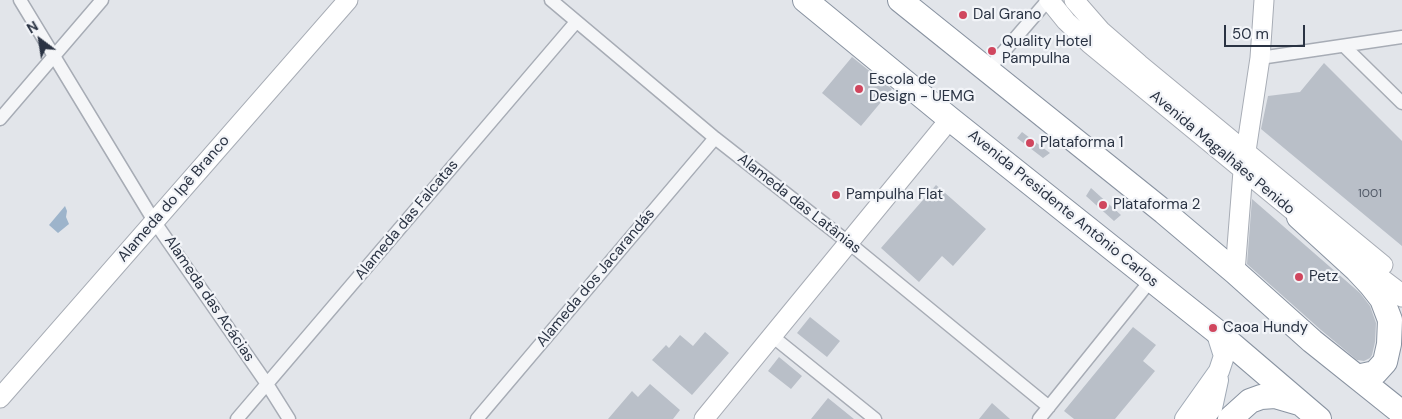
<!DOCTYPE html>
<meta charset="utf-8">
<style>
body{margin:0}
#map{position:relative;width:1402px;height:419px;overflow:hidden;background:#e2e5ea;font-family:"DM Sans",sans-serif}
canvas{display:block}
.north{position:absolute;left:15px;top:15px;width:50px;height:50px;-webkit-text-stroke:4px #f2f4f8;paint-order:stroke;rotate:329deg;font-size:14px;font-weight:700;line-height:20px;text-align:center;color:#2a3343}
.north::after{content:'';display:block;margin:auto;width:18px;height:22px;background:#2a3343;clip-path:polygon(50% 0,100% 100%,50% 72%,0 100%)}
.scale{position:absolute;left:1224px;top:25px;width:81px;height:22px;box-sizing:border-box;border:2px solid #2a3343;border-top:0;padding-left:6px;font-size:15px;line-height:18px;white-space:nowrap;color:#2a3343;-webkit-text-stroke:4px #f2f4f8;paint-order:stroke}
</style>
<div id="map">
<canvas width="1402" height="419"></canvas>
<div class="north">N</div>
<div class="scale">50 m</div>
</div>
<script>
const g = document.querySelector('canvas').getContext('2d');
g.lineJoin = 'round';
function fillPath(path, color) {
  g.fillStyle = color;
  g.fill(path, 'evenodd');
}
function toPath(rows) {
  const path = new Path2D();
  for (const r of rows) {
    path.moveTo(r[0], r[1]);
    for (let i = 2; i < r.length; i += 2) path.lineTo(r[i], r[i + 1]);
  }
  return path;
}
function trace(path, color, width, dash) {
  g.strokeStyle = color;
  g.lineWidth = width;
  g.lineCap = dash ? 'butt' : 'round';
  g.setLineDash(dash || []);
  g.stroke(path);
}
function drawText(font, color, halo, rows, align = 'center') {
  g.font = font + ' "DM Sans",sans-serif';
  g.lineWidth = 4.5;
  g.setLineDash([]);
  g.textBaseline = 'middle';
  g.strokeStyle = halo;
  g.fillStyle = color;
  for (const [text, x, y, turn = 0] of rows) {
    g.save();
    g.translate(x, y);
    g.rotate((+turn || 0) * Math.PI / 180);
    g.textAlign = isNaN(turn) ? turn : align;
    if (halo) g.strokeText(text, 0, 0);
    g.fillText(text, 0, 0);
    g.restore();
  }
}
const water = toPath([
 [65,206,67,211,66,217,69,224,58,233,49,225]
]);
const building = toPath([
 [852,57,892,89,861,126,822,93],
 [1324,63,1402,141,1402,246,1261,129,1268,96,1300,92],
 [1022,132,1050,153,1043,158,1017,138],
 [936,185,986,229,953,266,942,256,919,282,881,248],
 [1091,188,1121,215,1114,221,1086,196],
 [1252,199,1360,293,1370,306,1376,323,1375,342,1372,355,1370,358,1364,361,1357,360,1321,330,1247,264],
 [810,317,840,341,827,357,797,333],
 [1133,327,1156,345,1143,361,1155,371,1115,419,1074,419,1064,411],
 [705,332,729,353,692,395,652,360,666,345,669,348,680,335,693,346],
 [779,357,802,376,791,389,768,371],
 [650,384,680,410,673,419,608,419,632,391,638,397],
 [828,398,854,419,811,419],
 [992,403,1010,419,979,419]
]);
const street = toPath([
 [20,0,154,221,267,384,289,419],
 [551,0,715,138,849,243,1049,407],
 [1344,46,1402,103],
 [1260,58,1402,37],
 [987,71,1048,0],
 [0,119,102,0],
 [772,336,875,419],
 [237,419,576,22],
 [477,419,715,138],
 [1039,419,1151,280]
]);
const secondary = toPath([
 [1049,0,1066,21,1090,44,1309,224],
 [1074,0,1101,31,1139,64,1383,265],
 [1361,263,1399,292,1402,297],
 [1235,272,1243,171,1260,58,1264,0],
 [0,398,348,0],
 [704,419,950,119]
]);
const primary = toPath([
 [1185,419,1219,371,1224,356,1216,331],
 [1203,419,1212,408,1218,380]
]);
const highway = toPath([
 [805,0,950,119,1216,331,1319,419],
 [900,0,1164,212,1235,272,1312,341,1402,413],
 [1299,217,1357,270,1371,285,1382,299,1390,320,1389,344,1385,362,1375,373,1357,377],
 [1230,419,1250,401,1261,397,1275,396,1299,403]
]);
const markers = [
 [963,15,5,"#d0465e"],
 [992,51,5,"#d0465e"],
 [859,89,5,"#d0465e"],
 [1030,143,5,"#d0465e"],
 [836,195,5,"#d0465e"],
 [1103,205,5,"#d0465e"],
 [1299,277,5,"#d0465e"],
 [1213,328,5,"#d0465e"]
];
const numberNames = [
 ["1001",1370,194]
];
const poiNames = [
 ["Dal Grano",973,15],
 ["Quality Hotel",1002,42],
 ["Pampulha",1002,59],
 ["Escola de",869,80],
 ["Design - UEMG",869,97],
 ["Plataforma 1",1040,143],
 ["Pampulha Flat",846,195],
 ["Plataforma 2",1113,205],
 ["Petz",1309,277],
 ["Caoa Hundy",1223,328]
];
const streetNames = [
 ["Avenida Magalhães Penido",1222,153,40],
 ["Alameda do Ipê Branco",174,199,-49],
 ["Alameda das Latânias",799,204,38],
 ["Avenida Presidente Antônio Carlos",1063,209,39],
 ["Alameda das Falcatas",407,220,-50],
 ["Alameda dos Jacarandás",596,278,-50],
 ["Alameda das Acácias",209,299,56]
];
fillPath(water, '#9db4cb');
fillPath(building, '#b9bfc8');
trace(street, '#a7acb5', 15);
trace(secondary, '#a7acb5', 21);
trace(primary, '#a1aab6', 22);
trace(highway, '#8993a1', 26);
trace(street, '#f5f6f8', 12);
trace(secondary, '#fff', 19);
trace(primary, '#fff', 20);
trace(highway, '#fff', 24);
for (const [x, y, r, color] of markers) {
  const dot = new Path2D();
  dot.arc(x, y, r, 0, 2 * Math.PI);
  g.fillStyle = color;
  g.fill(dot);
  trace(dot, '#f2f4f8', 2);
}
drawText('12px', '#4e5664', null, numberNames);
drawText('15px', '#2a3343', '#f2f4f8', poiNames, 'left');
drawText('15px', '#2a3343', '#f2f4f8', streetNames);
</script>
